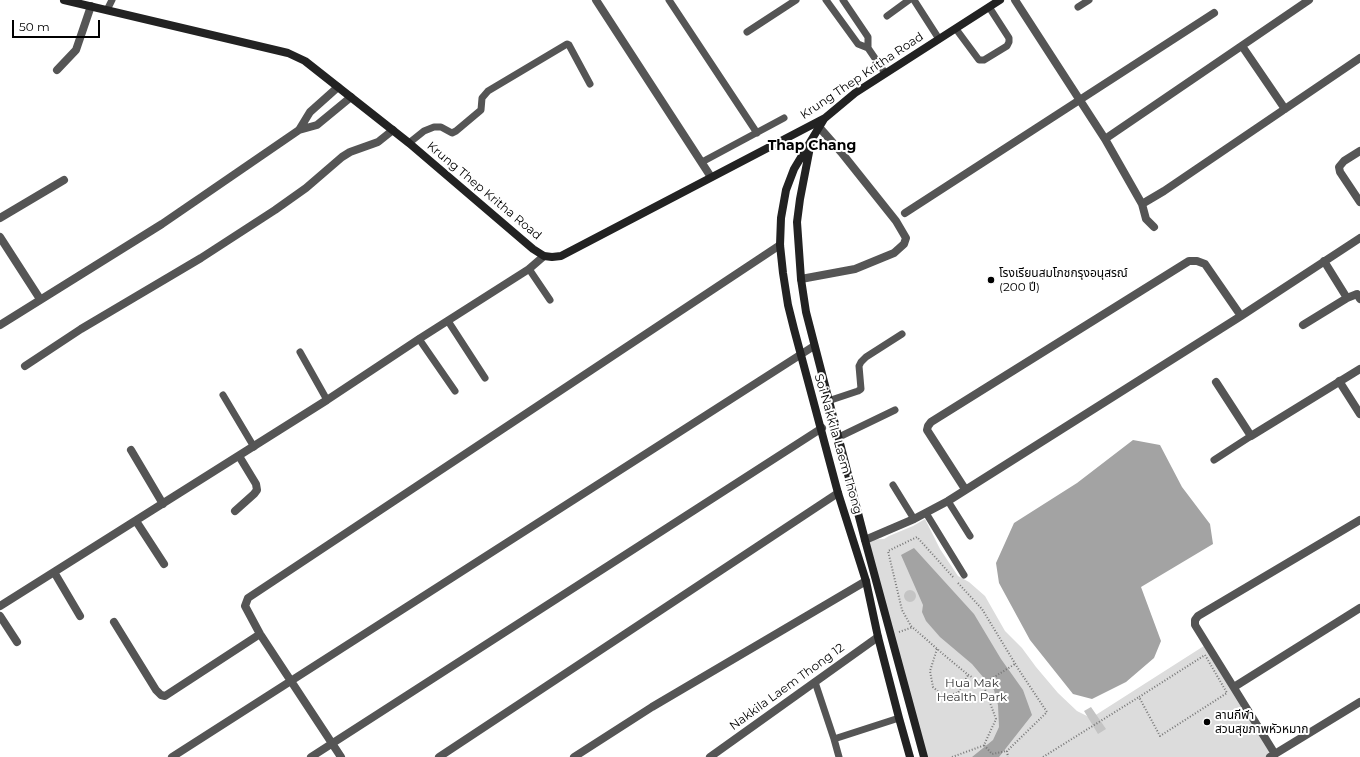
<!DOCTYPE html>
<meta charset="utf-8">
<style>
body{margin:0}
#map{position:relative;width:1360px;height:757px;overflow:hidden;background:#fff;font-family:Montserrat,sans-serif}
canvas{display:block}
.scale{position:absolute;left:12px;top:20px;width:88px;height:18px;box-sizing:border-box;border:2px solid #000;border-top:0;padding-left:5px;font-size:12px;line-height:14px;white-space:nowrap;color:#000;-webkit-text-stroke:3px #fff;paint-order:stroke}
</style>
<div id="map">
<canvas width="1360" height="757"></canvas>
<div class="scale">50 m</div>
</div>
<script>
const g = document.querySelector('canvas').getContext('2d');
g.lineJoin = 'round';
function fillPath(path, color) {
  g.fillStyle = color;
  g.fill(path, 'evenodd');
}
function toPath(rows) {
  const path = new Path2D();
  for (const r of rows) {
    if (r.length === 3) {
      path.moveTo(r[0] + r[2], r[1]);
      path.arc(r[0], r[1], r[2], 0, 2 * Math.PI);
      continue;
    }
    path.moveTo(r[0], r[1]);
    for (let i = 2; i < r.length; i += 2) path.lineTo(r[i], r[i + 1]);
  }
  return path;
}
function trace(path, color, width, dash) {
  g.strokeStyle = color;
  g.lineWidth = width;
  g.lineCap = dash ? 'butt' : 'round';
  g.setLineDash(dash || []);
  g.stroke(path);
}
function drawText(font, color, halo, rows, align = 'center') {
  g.font = font + ' Montserrat,"Noto Sans Thai",sans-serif';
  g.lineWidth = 4;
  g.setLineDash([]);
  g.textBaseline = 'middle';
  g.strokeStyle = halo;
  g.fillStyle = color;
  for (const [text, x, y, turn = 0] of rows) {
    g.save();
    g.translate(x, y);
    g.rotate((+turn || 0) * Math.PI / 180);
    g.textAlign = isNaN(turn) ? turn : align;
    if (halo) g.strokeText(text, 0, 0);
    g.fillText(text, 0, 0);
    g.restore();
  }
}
const green = toPath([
 [925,519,940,549,958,576,969,582,985,596,1005,631,1022,648,1036,667,1058,693,1077,711,1091,718,1207,644,1273,755,1270,757,924,757,865,540,884,539,889,536,913,526]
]);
const water = toPath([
 [1133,440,1160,445,1182,487,1210,524,1213,544,1141,587,1161,641,1154,658,1126,682,1092,699,1073,694,1030,640,999,583,996,563,1014,523,1077,483],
 [914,548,974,614,1001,659,1023,690,1032,715,999,757,972,757,993,740,999,727,998,705,994,690,972,664,940,637,926,621,922,612,923,605,901,555]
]);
const building = toPath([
 [910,596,6],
 [1091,707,1106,729,1098,734,1084,711]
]);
const path = toPath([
 [953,577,917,537,888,551,902,610,911,626,943,654,967,674,983,684,996,719,984,745,992,754,1007,751,1008,757],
 [958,583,982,609,1019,670,1047,712,1007,751,1008,757],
 [899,632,913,627],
 [937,649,930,671,933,687,943,696,958,693,968,675],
 [1205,655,1227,693,1160,736,1139,697,1205,655],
 [983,684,1015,664],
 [952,757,985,745],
 [1043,757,1139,697]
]);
const lane = toPath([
 [669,0,757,133],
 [826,0,858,44,868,48,885,73],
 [843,0,868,37,868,48],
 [914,0,939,39],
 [1078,7,1089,0],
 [107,10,112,0],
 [887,16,909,0],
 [956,29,979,60,984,60,1007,46,1009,42,1009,38,989,7],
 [747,32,796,0],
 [409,143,424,131,434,127,441,127,452,133,456,131,481,110,482,98,488,91,567,44,569,45,590,84],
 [702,162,784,118],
 [529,269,550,300],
 [448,321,485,378],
 [419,339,455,391],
 [300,352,327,400],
 [223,395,254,447],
 [828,401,858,391,861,389,859,366,861,362,866,357,902,334],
 [839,437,895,410],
 [1214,460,1251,436],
 [893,485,914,519],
 [948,501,970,536],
 [926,513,964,575],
 [815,682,834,739,839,757],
 [834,739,899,718]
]);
const street = toPath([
 [596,0,711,177],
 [1015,0,1105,139,1142,204,1164,191,1360,58],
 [1242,46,1285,109],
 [57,70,76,50,91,6],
 [299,130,310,112,338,87],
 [1105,139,1309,0],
 [1360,151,1344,161,1339,167,1340,172,1360,202],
 [1142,204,1146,219,1154,227],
 [905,213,1214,13],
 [0,218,64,180],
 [0,237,40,299],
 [1324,261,1347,298,1357,294,1360,299],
 [801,279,855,269,894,253,904,244,906,238,896,221,841,152,819,127],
 [0,325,162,224,299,130,317,125,351,97],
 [1303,325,1347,298],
 [25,366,81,329,201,258,275,210,306,188,342,157,350,152,378,142,393,130],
 [1339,381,1360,414],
 [1216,382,1251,436,1360,369],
 [131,450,163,504],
 [965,489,927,430,928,426,931,422,1189,261,1197,261,1205,264,1241,316],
 [235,511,254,494,257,490,256,484,239,456],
 [136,521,164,564],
 [865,540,914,519,948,501,1241,316,1360,238],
 [54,572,80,616],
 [0,606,327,400,419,339,529,269,544,256],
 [0,616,17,642],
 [114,622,156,690,161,695,165,696,260,634],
 [1234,687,1360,608],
 [1275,754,1195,625,1195,620,1198,616,1360,520],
 [172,757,814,346],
 [311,757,822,428],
 [341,757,260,634,245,606,248,598,780,245],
 [439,757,838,493],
 [574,757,652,707,866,581],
 [710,757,878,637],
 [1270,757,1360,702]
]);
const secondary = toPath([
 [64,0,288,53,305,61,409,143,533,249,544,256,552,257,561,256,825,118,855,93,1000,0],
 [824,119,794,169,786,190,781,218,780,245,783,273,788,305,794,329,838,493,866,581,878,637,899,718,910,757],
 [811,142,800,199,797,222,801,279,806,312,865,540,924,757]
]);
const markers = [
 [991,280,4,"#000"],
 [1207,722,4,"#000"]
];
const streetNames = [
 ["Krung Thep Kritha Road",862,76,-34],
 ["Krung Thep Kritha Road",484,191,40],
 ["Soi Nakkila Laem Thong",838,444,74],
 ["Nakkila Laem Thong 12",787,687,-36]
];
const poiNames = [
 ["โรงเรียนสมโภชกรุงอนุสรณ์",999,273],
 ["(200 ปี)",999,287],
 ["ลานกีฬา",1215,715],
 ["สวนสุขภาพหัวหมาก",1215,729]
];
const parkNames = [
 ["Hua Mak",972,683],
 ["Health Park",972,697]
];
const quarterNames = [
 ["Thap Chang",812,146]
];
fillPath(green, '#dcdcdc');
fillPath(water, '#a3a3a3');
fillPath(building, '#c4c4c4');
trace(path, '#777', 2, [1, 2]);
trace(lane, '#555', 7);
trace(street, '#555', 8);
trace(secondary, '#222', 8);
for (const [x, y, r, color] of markers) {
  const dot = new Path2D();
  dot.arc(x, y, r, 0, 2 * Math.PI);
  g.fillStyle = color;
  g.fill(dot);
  trace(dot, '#fff', 1.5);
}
drawText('12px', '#000', '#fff', streetNames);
drawText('12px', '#000', '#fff', poiNames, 'left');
drawText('12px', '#333', '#fff', parkNames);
drawText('bold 14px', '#000', '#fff', quarterNames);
</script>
